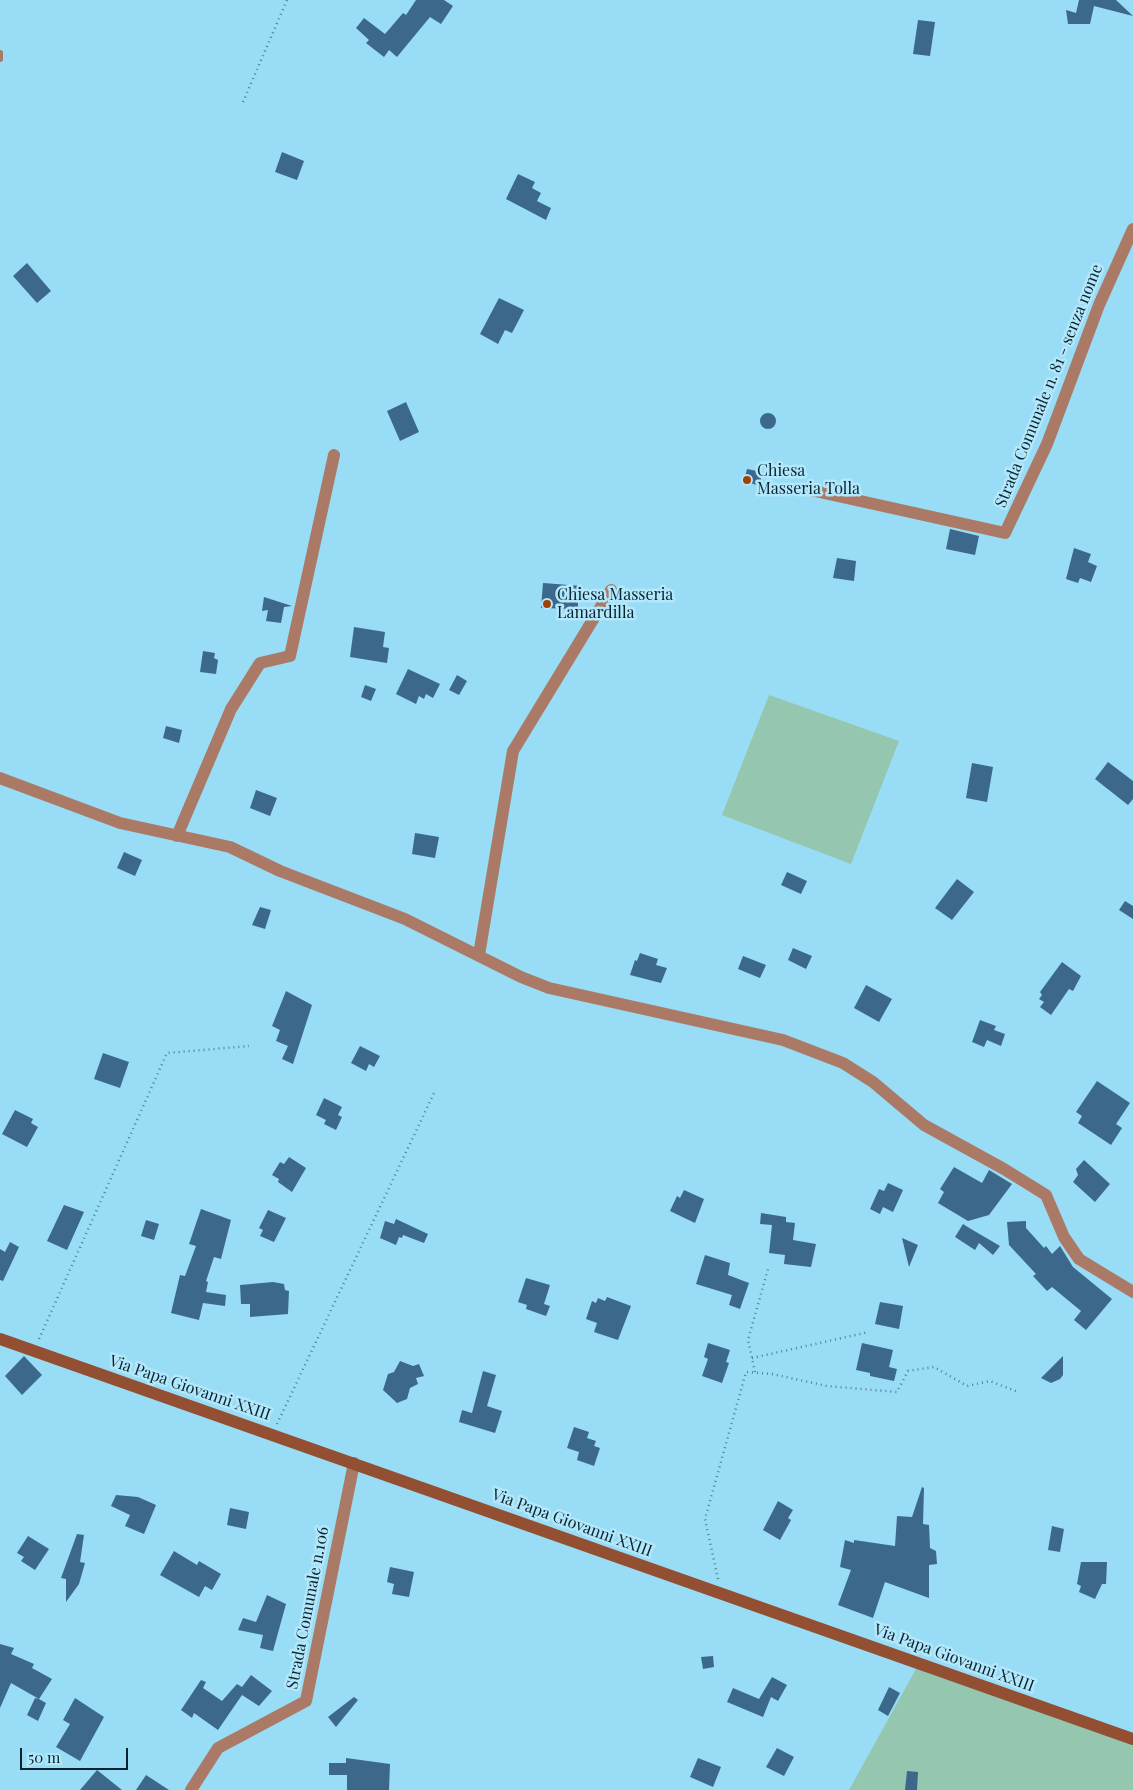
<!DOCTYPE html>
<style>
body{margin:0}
#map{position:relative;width:1133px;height:1790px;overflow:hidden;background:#99dcf5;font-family:"Playfair Display",serif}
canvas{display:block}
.scale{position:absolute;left:20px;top:1748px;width:108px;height:22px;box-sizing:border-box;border:2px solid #07232d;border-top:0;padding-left:6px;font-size:15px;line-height:18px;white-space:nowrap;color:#07232d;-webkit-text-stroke:4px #b3e7fb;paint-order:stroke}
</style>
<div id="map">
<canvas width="1133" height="1790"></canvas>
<div class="scale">50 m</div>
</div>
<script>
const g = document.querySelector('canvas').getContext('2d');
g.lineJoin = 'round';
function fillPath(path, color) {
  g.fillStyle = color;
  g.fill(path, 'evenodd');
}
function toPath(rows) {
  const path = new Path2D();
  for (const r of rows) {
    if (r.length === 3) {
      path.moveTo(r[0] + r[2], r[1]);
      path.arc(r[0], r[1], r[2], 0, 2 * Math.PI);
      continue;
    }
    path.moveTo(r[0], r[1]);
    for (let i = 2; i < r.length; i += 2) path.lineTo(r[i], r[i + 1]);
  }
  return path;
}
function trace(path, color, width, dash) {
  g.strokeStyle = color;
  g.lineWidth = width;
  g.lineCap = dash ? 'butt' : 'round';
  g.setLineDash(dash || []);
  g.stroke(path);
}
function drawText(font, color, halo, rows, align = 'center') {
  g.font = font + ' "Playfair Display",serif';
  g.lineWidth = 5;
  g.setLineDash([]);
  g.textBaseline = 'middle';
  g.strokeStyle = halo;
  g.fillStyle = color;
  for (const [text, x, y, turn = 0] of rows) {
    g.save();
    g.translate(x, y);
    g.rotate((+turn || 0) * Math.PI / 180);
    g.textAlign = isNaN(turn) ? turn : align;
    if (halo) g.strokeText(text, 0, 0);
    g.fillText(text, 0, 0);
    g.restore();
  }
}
const green = toPath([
 [769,695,899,741,851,864,722,815],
 [916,1669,1133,1744,1133,1790,849,1790]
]);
const building = toPath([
 [416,0,444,0,453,6,441,24,430,17,397,57,389,50,384,57,366,43,369,40,356,28,364,18,385,34,403,13,406,15],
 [1079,0,1116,0,1133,16,1094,6,1090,24,1068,24,1066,10,1076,13],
 [918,20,935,22,930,56,913,54],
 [282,152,304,161,297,180,275,172],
 [518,174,535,182,532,188,541,193,537,201,551,208,546,220,506,199],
 [27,263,51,291,37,303,13,276],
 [499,298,524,310,512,333,505,330,498,344,480,334],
 [406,402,419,432,400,441,387,411],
 [768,421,8],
 [747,469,762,472,760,486,744,481],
 [950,529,979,536,975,555,946,549],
 [1074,548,1091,554,1088,562,1097,566,1091,582,1080,578,1078,583,1066,579],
 [837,558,856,561,854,581,833,578],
 [543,583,582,586,582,599,578,599,578,609,541,608],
 [264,597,292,606,284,607,281,623,266,621,268,610,262,611],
 [354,627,385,632,383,647,389,648,387,663,350,657],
 [203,651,215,653,214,658,218,660,216,674,200,672],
 [408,669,440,684,433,698,426,694,424,699,419,696,416,704,396,694],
 [457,675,467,681,459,695,449,690],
 [365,685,376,689,371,701,361,697],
 [166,726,182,730,179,743,163,738],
 [1108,762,1133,781,1133,799,1128,805,1095,779],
 [972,763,993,767,987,802,966,798],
 [256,790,277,798,270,816,250,808],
 [415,833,439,837,435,858,412,854],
 [124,852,142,860,135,876,117,868],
 [787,872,807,881,801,894,781,885],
 [957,879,974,892,952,920,935,908],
 [1125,901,1133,906,1133,919,1119,910],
 [260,907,271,910,265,929,252,925],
 [793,948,812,956,806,969,788,960],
 [640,953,658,959,656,965,667,968,661,983,630,975,635,960,637,961],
 [743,956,766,965,760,978,738,969],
 [1062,962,1081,976,1073,991,1069,989,1051,1015,1040,1007,1044,1002,1039,999,1042,995,1040,992],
 [866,985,892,999,879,1022,854,1008],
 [286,991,312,1005,293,1064,282,1059,288,1046,276,1041,280,1030,272,1026],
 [980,1020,996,1026,994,1030,1005,1034,1001,1046,987,1040,984,1047,972,1042],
 [360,1046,380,1056,374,1067,369,1064,366,1071,351,1063],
 [103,1053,129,1062,120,1088,94,1079],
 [1097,1081,1130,1103,1116,1124,1122,1128,1111,1145,1078,1123,1082,1116,1076,1112],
 [324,1098,342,1107,338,1115,342,1117,336,1130,324,1124,326,1120,316,1115],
 [15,1110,33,1119,31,1123,38,1127,27,1147,2,1134],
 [289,1157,306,1168,292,1192,278,1182,279,1179,272,1175,280,1162,284,1164],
 [1084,1160,1110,1184,1095,1202,1073,1182,1078,1175,1076,1169],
 [954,1167,982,1183,989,1170,1012,1184,989,1215,968,1221,938,1203,944,1192,940,1189],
 [888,1183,903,1190,893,1212,883,1207,880,1214,870,1209,879,1189,884,1191],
 [684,1190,704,1199,695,1223,670,1211,677,1196,680,1198],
 [64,1205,84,1212,67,1250,47,1241],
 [201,1209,231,1220,221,1259,214,1257,206,1281,208,1282,206,1292,226,1295,225,1306,203,1303,199,1320,171,1313,180,1275,185,1276,196,1246,189,1244],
 [268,1210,286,1218,274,1242,260,1236,263,1230,259,1228],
 [761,1213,786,1217,786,1222,795,1223,793,1240,816,1244,811,1267,784,1264,785,1255,769,1253,772,1225,760,1224],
 [396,1219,428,1234,424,1243,403,1235,402,1238,399,1237,396,1245,380,1238,385,1221,394,1224],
 [146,1220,159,1224,154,1240,141,1236],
 [1026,1221,1026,1228,1044,1248,1046,1246,1052,1254,1060,1246,1073,1267,1112,1299,1086,1330,1074,1320,1081,1311,1052,1287,1047,1291,1033,1276,1036,1274,1009,1245,1007,1222],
 [963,1224,971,1229,1000,1246,993,1255,979,1243,975,1250,955,1237],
 [902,1238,918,1245,909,1267],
 [10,1242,19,1247,3,1281,0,1280,0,1249,5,1252],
 [705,1255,730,1263,728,1275,749,1283,740,1309,729,1305,732,1295,696,1284],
 [526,1278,550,1285,544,1304,550,1306,546,1316,526,1309,527,1305,518,1302],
 [273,1282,284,1284,285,1290,289,1291,288,1314,250,1317,250,1304,241,1304,240,1285],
 [607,1297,631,1306,618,1340,594,1332,597,1323,586,1319,592,1301,596,1303,598,1298,605,1301],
 [880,1302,903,1306,899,1329,875,1324],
 [708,1343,730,1350,726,1362,729,1363,722,1383,702,1376,708,1359,704,1357],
 [862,1343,893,1350,889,1367,897,1369,894,1381,870,1376,870,1373,856,1370],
 [24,1356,42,1375,22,1395,5,1376],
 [1063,1356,1063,1375,1060,1379,1051,1383,1041,1378],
 [400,1361,413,1366,419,1364,424,1376,416,1378,418,1384,410,1388,407,1399,397,1403,383,1390,388,1374,394,1372],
 [483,1371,496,1375,487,1406,502,1411,495,1433,459,1422,462,1410,472,1413],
 [574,1427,589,1432,587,1438,596,1441,594,1446,600,1448,594,1466,577,1460,579,1452,567,1448],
 [922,1487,924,1488,923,1524,929,1525,930,1548,936,1551,937,1564,929,1565,929,1598,885,1582,873,1618,838,1605,851,1570,840,1567,845,1540,854,1543,854,1540,895,1546,897,1516,912,1517],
 [116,1495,138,1497,156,1505,144,1534,125,1526,130,1515,111,1506],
 [778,1501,793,1510,788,1518,791,1520,780,1540,763,1530],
 [230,1508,249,1512,246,1529,227,1525],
 [1052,1526,1064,1529,1060,1552,1048,1550],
 [77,1534,84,1535,80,1562,85,1563,79,1584,66,1602,66,1579,61,1578],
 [28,1536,49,1549,35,1570,21,1561,24,1557,17,1553],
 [174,1551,197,1565,199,1561,221,1574,212,1590,205,1586,199,1597,160,1575],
 [1081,1562,1107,1562,1106,1584,1102,1584,1095,1599,1079,1592,1081,1586,1077,1584],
 [390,1567,414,1572,409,1597,392,1594,394,1584,387,1582],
 [267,1595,286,1604,273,1651,260,1648,263,1635,238,1630,243,1618,256,1622],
 [0,1644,14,1648,11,1654,34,1664,32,1668,52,1679,39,1699,46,1703,38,1721,27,1715,35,1698,39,1699,11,1683,0,1708],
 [713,1656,714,1667,703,1669,701,1657],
 [251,1675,272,1691,259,1706,242,1695,218,1730,194,1713,192,1718,181,1710,201,1680,206,1682,203,1688,222,1701,237,1684,242,1687],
 [772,1677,787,1685,778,1701,771,1697,763,1717,727,1702,733,1688,759,1699],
 [889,1687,900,1693,888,1716,878,1710],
 [354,1697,358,1700,336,1727,328,1717],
 [75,1698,104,1717,80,1761,56,1747,70,1724,63,1720],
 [777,1748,794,1757,784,1776,766,1767],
 [346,1758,390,1764,389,1790,347,1790,347,1775,329,1775,329,1763,346,1763],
 [698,1758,721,1767,713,1787,690,1777],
 [97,1770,122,1790,80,1790],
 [907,1771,918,1772,917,1790,905,1790],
 [146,1775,169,1790,136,1790]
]);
const path = toPath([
 [243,102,287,0],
 [39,1339,167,1053,249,1046],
 [752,1358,869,1332],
 [755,1372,748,1340,768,1269],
 [277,1424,435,1091],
 [718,1579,705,1519,746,1372,772,1374,827,1386,897,1392,908,1371,934,1367,967,1386,990,1381,1018,1392]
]);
const service = toPath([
 [0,53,0,59]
]);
const minor = toPath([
 [806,489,1005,533,1047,444,1099,305,1133,229],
 [0,778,120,823,230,847,280,871,405,919,521,977,549,988,783,1040,843,1063,873,1082,924,1125,1004,1169,1046,1195,1064,1237,1079,1259,1133,1292],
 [177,836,231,709,260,663,290,656,334,455],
 [479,955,513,751,611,590],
 [191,1790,218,1748,306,1701,354,1463]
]);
const secondary = toPath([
 [0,1339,1133,1739]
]);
const markers = [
 [747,480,5,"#a34003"],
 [547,604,5,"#a34003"]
];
const streetNames = [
 ["Strada Comunale n. 81 - senza nome",1049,386,-68],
 ["Via Papa Giovanni XXIII",190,1388,19],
 ["Via Papa Giovanni XXIII",572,1523,20],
 ["Strada Comunale n.106",308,1608,-79],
 ["Via Papa Giovanni XXIII",954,1658,20]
];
const poiNames = [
 ["Chiesa",757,471],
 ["Masseria Tolla",757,489],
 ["Chiesa Masseria",557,595],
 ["Lamardilla",557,613]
];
fillPath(green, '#95c6af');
fillPath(building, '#3c688c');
trace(path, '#518092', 2.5, [1, 4]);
trace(service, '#aa7a66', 6);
trace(minor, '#aa7a66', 12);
trace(secondary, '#934f31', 12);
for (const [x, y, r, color] of markers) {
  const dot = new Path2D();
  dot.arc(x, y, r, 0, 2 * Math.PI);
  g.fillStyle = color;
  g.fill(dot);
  trace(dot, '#b3e7fb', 2);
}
drawText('16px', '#07232d', '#b3e7fb', streetNames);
drawText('16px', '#07232d', '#b3e7fb', poiNames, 'left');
</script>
